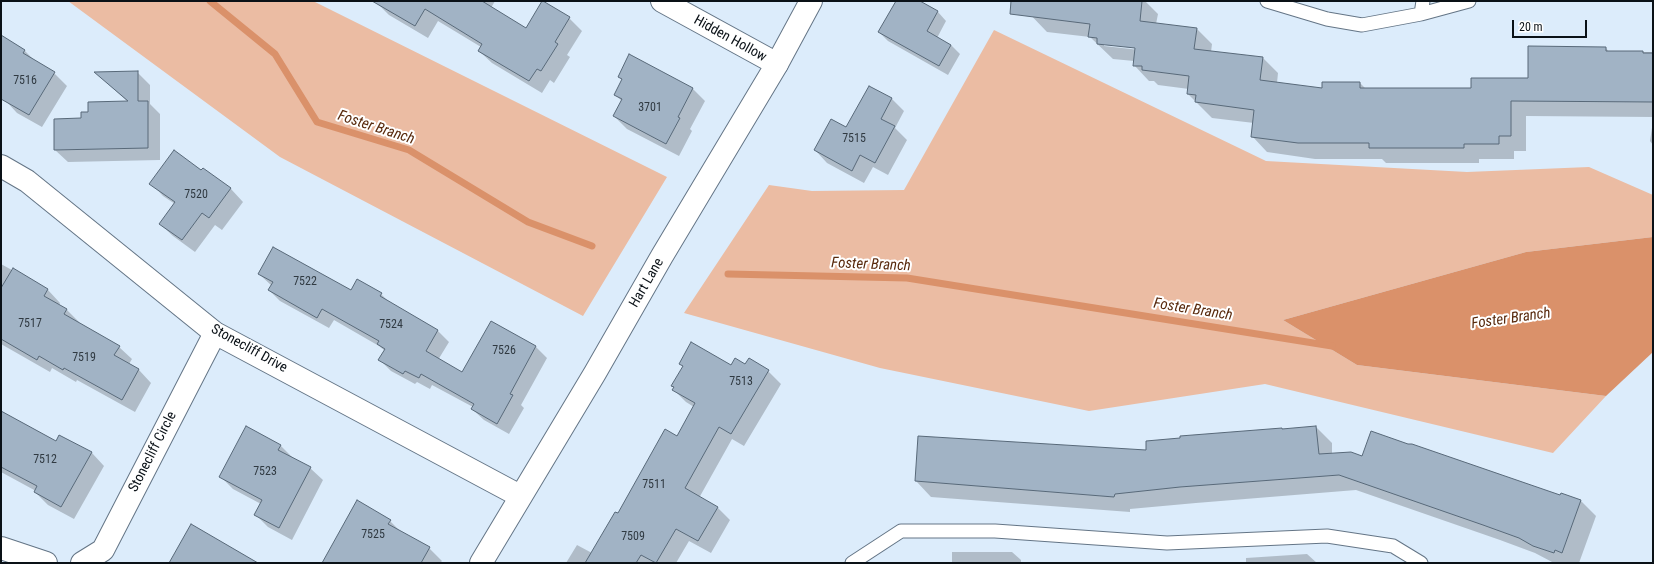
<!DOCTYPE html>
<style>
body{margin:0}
#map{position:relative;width:1654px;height:564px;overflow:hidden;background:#dcecfb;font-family:"Roboto Condensed",sans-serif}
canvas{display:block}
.frame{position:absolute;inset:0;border:2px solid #0a1117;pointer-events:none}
.scale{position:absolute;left:1512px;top:20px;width:75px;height:18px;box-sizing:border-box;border:2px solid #0a1117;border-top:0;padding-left:5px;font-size:12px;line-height:14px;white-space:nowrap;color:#0a1117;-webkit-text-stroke:3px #fff;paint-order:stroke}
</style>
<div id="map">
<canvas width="1654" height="564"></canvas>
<div class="frame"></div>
<div class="scale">20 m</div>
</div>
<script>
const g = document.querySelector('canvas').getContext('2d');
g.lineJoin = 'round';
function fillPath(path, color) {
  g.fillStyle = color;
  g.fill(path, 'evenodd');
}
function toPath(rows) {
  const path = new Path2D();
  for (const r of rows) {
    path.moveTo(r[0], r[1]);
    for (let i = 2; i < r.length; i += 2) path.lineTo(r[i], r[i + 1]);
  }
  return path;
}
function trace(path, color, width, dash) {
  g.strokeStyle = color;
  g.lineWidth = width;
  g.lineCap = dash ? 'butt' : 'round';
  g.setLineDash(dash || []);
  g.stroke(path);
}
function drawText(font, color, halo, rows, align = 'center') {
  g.font = font + ' "Roboto Condensed",sans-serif';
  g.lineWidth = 4;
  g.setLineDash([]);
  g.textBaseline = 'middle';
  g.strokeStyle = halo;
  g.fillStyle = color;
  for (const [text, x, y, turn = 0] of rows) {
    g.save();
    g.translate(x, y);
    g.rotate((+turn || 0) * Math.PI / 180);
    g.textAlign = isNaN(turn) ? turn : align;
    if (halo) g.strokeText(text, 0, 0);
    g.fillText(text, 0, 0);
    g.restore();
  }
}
const green = toPath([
 [68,1,313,1,667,177,583,316,280,157],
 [994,30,1266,161,1467,172,1589,167,1653,195,1653,237,1526,252,1283,320,1357,365,1606,396,1553,453,1265,384,1089,411,880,368,684,313,769,185,812,191,904,190]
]);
const water = toPath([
 [1653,237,1653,352,1606,396,1357,365,1283,320,1526,252]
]);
const shadow = toPath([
 [378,1,495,1,491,8,526,29,569,18,582,31,567,55,570,57,554,83,550,80,542,93,492,63,479,51,481,47,438,21,428,38,389,15,377,3],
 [897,1,918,1,938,12,946,21,937,38,951,45,960,54,948,75,888,41,879,32],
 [1024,1,1145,1,1158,14,1156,24,1197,29,1212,44,1211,52,1263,58,1278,73,1277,83,1323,89,1360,83,1366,89,1472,89,1529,79,1606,48,1609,52,1653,52,1653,117,1526,116,1526,151,1514,151,1514,159,1479,159,1479,163,1386,163,1382,159,1315,159,1267,152,1252,136,1254,123,1212,118,1188,94,1189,89,1158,85,1154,81,1149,81,1134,65,1134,61,1113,59,1090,37,1047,32,1023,7],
 [1104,44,1140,48,1140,50,1104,46],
 [1,42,24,50,37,63,54,73,67,86,42,127,17,113,5,100,1,94],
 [137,72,150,85,150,104,160,114,160,160,68,162,55,150,82,119,90,113,128,102,96,73],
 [619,77,692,88,705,101,690,129,692,131,679,156,627,129,614,116,622,101,615,95,622,80],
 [892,99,904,111,895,128,907,140,888,175,873,167,864,183,827,163,815,150],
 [1653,121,1653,145,1650,141],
 [203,169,231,189,243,202,222,230,215,225,195,252,173,236,160,224,175,204,163,196,151,183,202,171],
 [1,264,48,290,60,303,59,305,67,310,79,322,79,324,119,347,132,359,129,364,139,370,151,383,135,412,77,380,76,382,52,368,50,372,1,344],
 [259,274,351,291,381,294,390,303,437,330,449,342,438,360,462,373,536,347,547,358,521,405,524,408,509,434,484,420,472,409,473,407,432,385,430,389,417,382,415,384,391,371,380,360,385,351,379,346,334,320,329,328,280,301,269,290,272,286],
 [680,363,731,366,745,365,768,371,781,384,744,446,732,439,699,498,717,507,730,520,711,553,689,541,676,563,566,563,577,545,592,553,677,437,694,407,686,402,673,389,675,388,673,386,684,367],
 [1,424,57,442,60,436,92,453,104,466,74,519,48,505,35,492,36,491,1,472],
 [1316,427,1332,443,1332,454,1363,457,1580,500,1596,516,1579,563,1554,563,1535,553,1500,540,1356,490,1196,503,1130,509,1130,512,931,497,916,481,1148,451,1181,439,1181,437,1282,429,1284,430],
 [280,445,293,458,310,468,323,480,292,540,268,527,255,514,261,504,233,489,221,477],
 [390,521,401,532,429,548,442,561,440,563,326,563],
 [952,552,1012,552,1021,560,1021,563,952,563],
 [1307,554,1317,563,1246,563,1246,558]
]);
const stream = toPath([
 [210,1,275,54,317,122,409,150,528,222,592,246],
 [728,274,907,278,1332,346]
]);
const building = toPath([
 [372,1,482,1,526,28,542,1,543,1,570,17,555,42,558,44,541,71,537,69,529,81,478,51,482,44,425,9,415,26,372,1],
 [896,1,920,1,938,11,927,31,951,45,939,66,878,32,896,1],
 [1011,1,1142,1,1140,21,1197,28,1194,49,1263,57,1260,80,1322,88,1322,82,1360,82,1360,88,1471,88,1471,78,1528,78,1528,46,1606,47,1606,51,1643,51,1643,53,1653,53,1653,102,1511,101,1511,136,1499,136,1499,144,1464,144,1464,148,1369,148,1369,143,1298,143,1251,137,1254,110,1195,102,1196,95,1187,94,1189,76,1142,70,1142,66,1133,66,1135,48,1097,44,1097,38,1088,37,1090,24,1010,14,1011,1],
 [1,35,25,50,23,53,55,72,29,115,1,99,1,35],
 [629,54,693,88,678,117,680,118,666,144,613,116,622,99,614,95,622,79,618,77,629,54],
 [138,71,138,101,148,101,148,148,54,150,54,119,81,118,81,112,88,112,88,102,128,101,94,72,138,71],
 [869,86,892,98,881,119,895,126,875,163,860,155,852,171,814,150,831,119,846,127,869,86],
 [174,150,201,170,203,168,231,188,209,218,202,213,182,240,159,224,175,202,149,184,174,150],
 [273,247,351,290,357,279,382,293,380,296,438,330,426,351,462,372,491,321,536,346,510,394,513,395,497,424,471,409,474,404,421,374,419,378,405,371,403,374,378,360,385,349,377,344,379,341,322,309,317,318,268,290,273,282,258,274,273,247],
 [13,268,48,289,44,296,67,309,64,314,120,346,114,355,139,369,122,400,64,368,63,370,39,356,37,360,1,339,1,288,13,268],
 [691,342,731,365,735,358,745,364,749,358,769,370,731,434,719,427,685,488,718,507,698,541,676,529,656,563,641,555,636,563,585,563,615,512,618,513,665,429,677,436,695,403,672,390,674,387,671,386,683,366,679,364,691,342],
 [1,411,56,441,59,435,92,452,61,507,34,492,37,486,1,467,1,411],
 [246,426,281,445,278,450,311,467,279,528,254,515,262,500,219,477,246,426],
 [1316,426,1319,454,1351,452,1362,456,1371,431,1408,444,1412,444,1560,495,1561,493,1581,500,1562,553,1555,550,1554,553,1533,546,1519,538,1483,525,1339,475,1180,487,1115,494,1114,497,915,481,918,436,1146,450,1146,441,1180,438,1180,436,1282,428,1282,429,1316,426],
 [357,500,391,520,388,524,430,547,421,563,322,563,357,500],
 [191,524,258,563,169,563,191,524]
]);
const service = toPath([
 [1267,1,1327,19,1362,25,1421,14,1469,1],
 [1421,14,1423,1],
 [852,563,901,531,995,531,1167,543,1327,536,1393,546,1421,563]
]);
const minor = toPath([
 [662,1,777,64],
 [1,166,27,181,215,333,520,496],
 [1,548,46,563],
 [82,563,103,550,215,333]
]);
const tertiary = toPath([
 [481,563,595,373,662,256,777,64,811,1]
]);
const numberNames = [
 ["7516",25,81],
 ["3701",650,108],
 ["7515",854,139],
 ["7520",196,195],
 ["7522",305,282],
 ["7517",30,324],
 ["7524",391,325],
 ["7526",504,351],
 ["7519",84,358],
 ["7513",741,382],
 ["7512",45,460],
 ["7523",265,472],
 ["7511",654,485],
 ["7525",373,535],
 ["7509",633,537]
];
const streetNames = [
 ["Hidden Hollow",730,39,29],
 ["Hart Lane",647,283,-60],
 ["Stonecliff Drive",249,349,29],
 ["Stonecliff Circle",153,452,-63]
];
const waterNames = [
 ["Foster Branch",376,128,18],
 ["Foster Branch",871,265,2],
 ["Foster Branch",1193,310,9],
 ["Foster Branch",1511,319,-8]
];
fillPath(green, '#ebbca3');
fillPath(water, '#da916a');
fillPath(shadow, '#0003');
trace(stream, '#da916a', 7);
fillPath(building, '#a1b3c5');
trace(building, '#586979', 1);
trace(service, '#647586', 15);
trace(minor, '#647586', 24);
trace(tertiary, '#647586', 24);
trace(service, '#fff', 13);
trace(minor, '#fff', 22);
trace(tertiary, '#fff', 22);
drawText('12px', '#303a42', null, numberNames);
drawText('14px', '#0a1117', '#fff', streetNames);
drawText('italic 15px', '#58290c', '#fff', waterNames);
</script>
